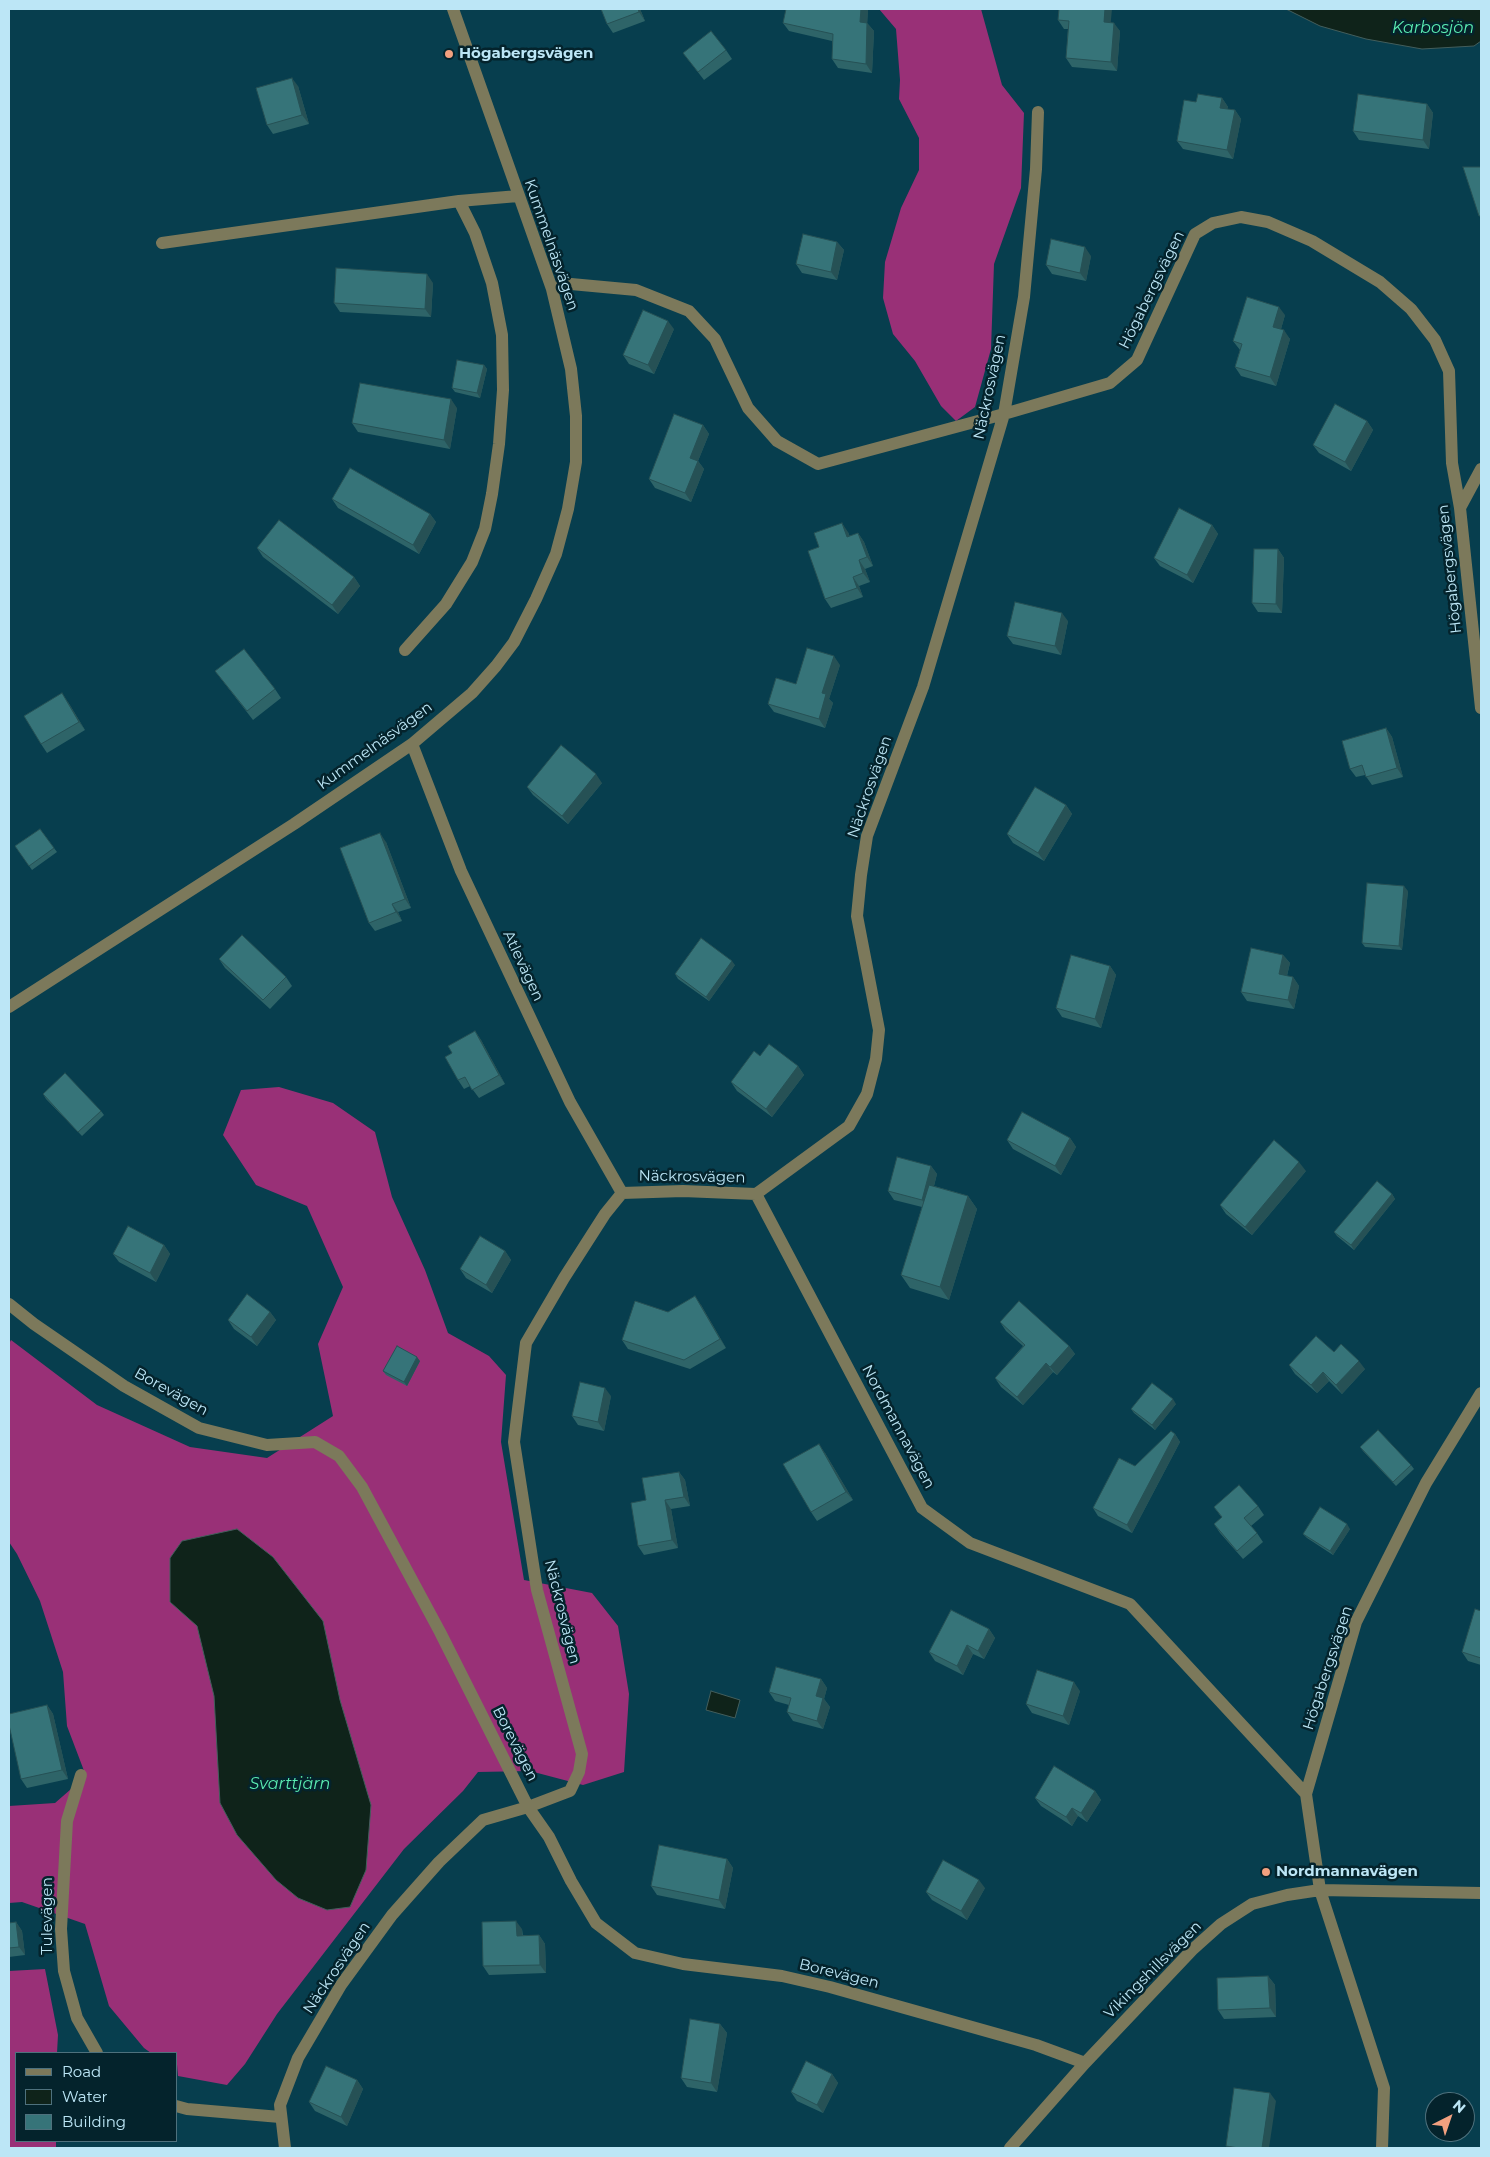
<!DOCTYPE html>
<meta charset="utf-8">
<style>
body{margin:0}
#map{position:relative;width:1490px;height:2157px;overflow:hidden;background:#073e4e;font-family:Montserrat,sans-serif}
canvas{display:block}
.frame{position:absolute;inset:0;border:10px solid #bce6f6;pointer-events:none}
.legend{position:absolute;left:15px;top:2052px;width:162px;height:90px;box-sizing:border-box;background:#04232c;border:1px solid #4e717d;margin:0;padding:6px 9px;list-style:none;font-size:15px;color:#bce6f6}
.legend li{display:flex;align-items:center;gap:10px;height:25px}
.legend b{width:25px;border:1px solid #4e717d}
.north{position:absolute;left:1425px;top:2092px;width:50px;height:50px;box-sizing:border-box;background:#04232c;border:1px solid #4e717d;border-radius:50%;rotate:41deg;font-size:14px;font-weight:700;line-height:20px;text-align:center;color:#bce6f6}
.north::after{content:'';display:block;margin:auto;width:18px;height:22px;background:#f2a07f;clip-path:polygon(50% 0,100% 100%,50% 72%,0 100%)}
</style>
<div id="map">
<canvas width="1490" height="2157"></canvas>
<div class="frame"></div>
<ul class="legend">
<li><b style="height:6px;background:#7c795b"></b>Road</li>
<li><b style="height:14px;background:#0f231a"></b>Water</li>
<li><b style="height:14px;background:#367479"></b>Building</li>
</ul>
<div class="north">N</div>
</div>
<script>
const g = document.querySelector('canvas').getContext('2d');
g.lineJoin = 'round';
function fillPath(path, color) {
  g.fillStyle = color;
  g.fill(path, 'evenodd');
}
function toPath(rows) {
  const path = new Path2D();
  for (const r of rows) {
    path.moveTo(r[0], r[1]);
    for (let i = 2; i < r.length; i += 2) path.lineTo(r[i], r[i + 1]);
  }
  return path;
}
function trace(path, color, width, dash) {
  g.strokeStyle = color;
  g.lineWidth = width;
  g.lineCap = dash ? 'butt' : 'round';
  g.setLineDash(dash || []);
  g.stroke(path);
}
function drawText(font, color, halo, rows, align = 'center') {
  g.font = font + ' Montserrat,sans-serif';
  g.lineWidth = 5;
  g.setLineDash([]);
  g.textBaseline = 'middle';
  g.strokeStyle = halo;
  g.fillStyle = color;
  for (const [text, x, y, turn = 0] of rows) {
    g.save();
    g.translate(x, y);
    g.rotate((+turn || 0) * Math.PI / 180);
    g.textAlign = isNaN(turn) ? turn : align;
    if (halo) g.strokeText(text, 0, 0);
    g.fillText(text, 0, 0);
    g.restore();
  }
}
const forest = toPath([
 [879,9,981,9,1002,85,1024,113,1021,188,994,264,991,349,975,407,956,421,941,406,915,361,893,334,883,298,885,262,901,208,919,170,919,138,899,99,900,80,896,29],
 [279,1087,333,1103,375,1132,392,1197,425,1270,448,1333,489,1356,506,1375,501,1442,524,1580,592,1593,618,1626,629,1694,624,1772,583,1785,530,1771,478,1772,463,1791,404,1849,277,2014,245,2064,227,2085,178,2076,176,2053,151,2053,144,2048,109,2006,85,1924,22,1902,9,1903,9,1806,55,1803,86,1776,67,1726,63,1672,40,1601,17,1554,9,1542,9,1344,11,1340,97,1405,190,1447,267,1458,333,1416,318,1344,343,1287,307,1206,256,1185,223,1135,241,1090],
 [45,1969,58,2035,57,2053,16,2053,16,2141,56,2141,56,2148,9,2148,9,1971]
]);
const water = toPath([
 [1286,9,1481,9,1481,41,1474,46,1422,49,1366,39,1320,26,1286,9],
 [237,1529,273,1557,323,1621,340,1700,371,1805,366,1870,350,1907,327,1910,298,1898,276,1880,237,1835,220,1803,214,1696,197,1626,170,1602,170,1558,182,1541,237,1529],
 [711,1691,740,1700,735,1718,706,1710,711,1691]
]);
const minor = toPath([
 [162,243,459,201,518,196],
 [552,289,571,284,636,290,689,311,715,339,748,408,777,441,818,464,1004,414,1110,383,1137,360,1195,234,1213,223,1241,217,1268,222,1312,241,1380,282,1411,309,1435,340,1449,371,1452,463,1460,508,1481,708],
 [1460,508,1481,469],
 [405,650,446,604,472,562,485,529,492,494,499,444,503,390,502,335,492,283,475,233,459,201],
 [412,744,461,871,570,1102,622,1193],
 [9,1007,294,824,412,744,472,693,496,666,514,642,536,599,556,554,568,509,576,462,576,416,571,369,552,289,453,9],
 [756,1194,922,1508,970,1543,1130,1604,1306,1794],
 [9,1304,34,1324,124,1386,199,1428,267,1445,315,1442,339,1456,362,1487,440,1632,528,1807,549,1837,571,1881,596,1923,635,1953,683,1964,782,1976,830,1987,1036,2045,1085,2063],
 [81,1775,67,1821,61,1929,64,1971,77,2018,97,2053],
 [176,2106,187,2109,280,2117],
 [285,2148,280,2105,298,2058,341,1985,392,1915,439,1862,483,1820,528,1807,570,1791,579,1772,582,1754,537,1590,514,1442,526,1343,564,1278,605,1214,622,1193,683,1191,756,1194,849,1126,867,1094,876,1059,879,1030,857,916,861,875,867,836,923,687,1004,414,1024,297,1036,169,1038,112],
 [1010,2148,1085,2063,1192,1950,1221,1924,1252,1904,1287,1895,1320,1890,1481,1893],
 [1382,2148,1384,2088,1320,1890,1306,1794,1356,1622,1426,1483,1481,1393]
]);
const wall = toPath([
 [640,9,645,21,613,33,607,24],
 [868,10,867,23,874,31,872,73,838,68,832,59,832,41,789,31,783,23],
 [1058,20,1110,22,1120,31,1117,71,1072,67,1066,58,1068,29,1064,29],
 [726,50,732,59,704,80,683,53],
 [298,86,309,124,273,134,267,125],
 [1222,98,1228,107,1227,109,1235,110,1241,119,1233,159,1183,149,1177,141,1196,102],
 [1427,104,1433,113,1429,149,1359,140,1353,131],
 [837,242,844,250,837,280,802,273,796,264],
 [1091,256,1086,281,1052,274,1046,265],
 [433,283,431,317,340,312,334,303],
 [1285,315,1281,329,1290,339,1276,386,1241,376,1235,367,1240,350,1233,341],
 [674,329,654,374,629,364,623,355],
 [484,365,487,369,480,398,455,392,452,388],
 [457,408,450,449,358,432,352,423],
 [1367,421,1373,430,1351,471,1319,453,1313,445],
 [703,425,709,434,698,461,704,469,691,502,655,488,649,479],
 [332,499,430,514,436,522,419,554,338,508],
 [1212,525,1218,534,1193,583,1160,566,1154,558],
 [848,532,850,537,858,533,864,542,873,566,865,569,870,582,859,586,863,597,831,608,825,599,819,547],
 [257,548,354,577,360,586,338,614,263,557],
 [1278,549,1284,558,1282,613,1258,612,1252,603],
 [1068,621,1061,655,1013,644,1007,636],
 [840,665,829,699,833,703,825,728,774,712,768,704,796,684],
 [215,671,275,689,281,698,253,720],
 [68,702,85,730,47,753,41,744],
 [1386,728,1392,737,1403,777,1372,785,1365,775,1356,777,1350,769],
 [602,783,568,824,533,795,527,787],
 [1066,805,1072,814,1044,861,1013,843,1007,834],
 [40,829,57,852,32,870,15,846],
 [386,842,411,908,398,912,402,921,375,931,369,923],
 [1408,891,1402,950,1365,947,1362,943],
 [1283,955,1290,963,1287,976,1293,977,1299,986,1294,1009,1247,1001,1241,992],
 [219,959,286,977,292,986,270,1009,225,968],
 [735,965,709,1001,678,979,675,974],
 [1110,966,1116,975,1101,1028,1062,1017,1056,1008],
 [475,1031,481,1040,505,1084,479,1098,470,1086,464,1089,458,1080,452,1053],
 [760,1056,798,1066,804,1075,772,1117,737,1091,731,1082],
 [43,1094,101,1111,104,1115,82,1136,46,1099],
 [1070,1138,1076,1147,1061,1175,1013,1149,1007,1140],
 [931,1166,937,1174,934,1186,968,1196,977,1209,949,1300,910,1288,901,1275,922,1207,894,1200,888,1191],
 [1306,1171,1252,1235,1226,1214,1220,1205],
 [1392,1194,1395,1199,1354,1250,1337,1236,1334,1232],
 [164,1245,170,1254,156,1282,119,1262,113,1254],
 [505,1251,511,1260,492,1293,466,1278,460,1269],
 [701,1305,726,1348,690,1369,628,1349,622,1340,668,1312],
 [270,1312,276,1320,257,1346,234,1329,228,1320],
 [1000,1322,1069,1346,1075,1354,1057,1375,1053,1372,1023,1405,1001,1387,995,1378,1023,1346,1006,1331],
 [1334,1352,1365,1369,1342,1394,1329,1381,1317,1393,1295,1374,1289,1365],
 [420,1361,407,1386,386,1375,383,1371],
 [611,1396,604,1431,578,1425,572,1416],
 [1176,1404,1155,1430,1134,1413,1131,1409],
 [1175,1434,1180,1442,1132,1533,1098,1516,1093,1508,1135,1466],
 [1360,1447,1411,1465,1414,1469,1396,1486,1363,1451],
 [825,1453,853,1500,817,1521,811,1512],
 [679,1472,685,1480,690,1506,671,1509,678,1548,644,1555,638,1546,646,1500],
 [1258,1506,1264,1515,1251,1526,1257,1533,1263,1542,1243,1559,1220,1533,1214,1524,1222,1518,1214,1507],
 [1350,1529,1333,1555,1307,1538,1303,1534],
 [1481,1611,1481,1665,1468,1661,1462,1652],
 [989,1629,995,1638,984,1659,973,1654,963,1675,935,1661,929,1652],
 [821,1679,827,1688,824,1699,830,1707,823,1729,793,1721,787,1712,789,1705,775,1701,769,1692],
 [1080,1691,1069,1725,1032,1713,1026,1704],
 [47,1705,53,1714,68,1779,27,1788,21,1779],
 [1095,1791,1101,1800,1087,1822,1078,1816,1072,1826,1041,1806,1035,1798],
 [727,1859,733,1868,725,1909,657,1895,651,1886],
 [985,1888,967,1920,932,1900,926,1892],
 [16,1922,22,1931,25,1955,9,1957,9,1923],
 [522,1929,523,1935,539,1935,545,1944,546,1973,489,1975,483,1966],
 [1268,1976,1275,1985,1276,2017,1224,2019,1218,2010],
 [720,2024,727,2033,717,2092,687,2087,681,2078],
 [832,2074,838,2083,823,2113,797,2101,791,2092],
 [357,2080,363,2089,347,2126,315,2111,309,2102]
]);
const shadedWall = toPath([
 [638,9,640,9,645,21,639,12],
 [861,9,867,9,868,10,867,30,860,22],
 [1105,9,1112,9,1110,30,1104,22],
 [867,23,874,31,872,73,866,64],
 [1114,23,1120,31,1117,71,1111,62],
 [292,78,298,86,309,124,302,115],
 [1222,98,1228,107,1226,116,1220,108],
 [1427,104,1433,113,1429,149,1423,140],
 [1235,110,1241,119,1233,159,1227,150],
 [837,242,844,250,837,280,831,272],
 [1085,247,1091,256,1086,281,1080,273],
 [427,274,433,283,431,317,425,309],
 [1279,307,1285,315,1279,336,1273,327],
 [668,321,674,329,654,374,648,365],
 [1284,330,1290,339,1276,386,1270,377],
 [484,365,487,369,480,398,477,393],
 [451,399,457,408,450,449,444,440],
 [1367,421,1373,430,1351,471,1345,462],
 [703,425,709,434,698,461,704,469,691,502,685,493,690,458],
 [430,514,436,522,419,554,413,545],
 [842,523,848,532,853,546,847,537],
 [1212,525,1218,534,1193,583,1187,575],
 [858,533,864,542,873,566,867,557],
 [1278,549,1284,558,1282,613,1276,604],
 [859,560,865,569,870,582,863,573],
 [354,577,360,586,338,614,332,605],
 [853,577,859,586,863,597,857,588],
 [1062,613,1068,621,1061,655,1055,646],
 [834,656,840,665,829,699,833,703,825,728,819,719,822,693],
 [62,693,68,702,85,730,79,722],
 [1386,728,1392,737,1403,777,1397,768],
 [596,774,602,783,568,824,562,816],
 [1066,805,1072,814,1044,861,1038,853],
 [380,833,386,842,411,908,405,899],
 [1404,886,1408,891,1402,950,1399,946],
 [392,904,398,912,402,921,396,912],
 [1283,955,1290,963,1285,983,1279,974],
 [732,961,735,965,709,1001,706,997],
 [1110,966,1116,975,1101,1028,1095,1019],
 [1293,977,1299,986,1294,1009,1288,1000],
 [475,1031,481,1040,505,1084,499,1075],
 [798,1066,804,1075,772,1117,766,1109],
 [1070,1138,1076,1147,1061,1175,1055,1166],
 [1299,1162,1306,1171,1252,1235,1245,1227],
 [931,1166,937,1174,928,1209,922,1200],
 [1392,1194,1395,1199,1354,1250,1351,1245],
 [968,1196,977,1209,949,1300,940,1287],
 [164,1245,170,1254,156,1282,150,1273],
 [505,1251,511,1260,492,1293,486,1285],
 [695,1296,701,1305,726,1348,720,1339],
 [270,1312,276,1320,257,1346,251,1337],
 [1069,1346,1075,1354,1057,1375,1050,1367],
 [417,1357,420,1361,407,1386,404,1382],
 [1359,1361,1365,1369,1342,1394,1336,1385],
 [1046,1363,1053,1372,1023,1405,1017,1397],
 [1323,1372,1329,1381,1317,1393,1311,1385],
 [605,1388,611,1396,604,1431,598,1422],
 [1173,1399,1176,1404,1155,1430,1152,1425],
 [1175,1434,1180,1442,1132,1533,1127,1525],
 [819,1444,825,1453,853,1500,846,1492],
 [679,1472,685,1480,690,1506,684,1497],
 [665,1500,671,1509,678,1548,672,1540],
 [1347,1524,1350,1529,1333,1555,1330,1551],
 [989,1629,995,1638,984,1659,978,1651],
 [967,1645,973,1654,963,1675,957,1666],
 [821,1679,827,1688,824,1699,830,1707,823,1729,817,1721,816,1696],
 [1074,1682,1080,1691,1069,1725,1063,1716],
 [47,1705,53,1714,68,1779,62,1770],
 [1095,1791,1101,1800,1087,1822,1081,1813],
 [1072,1808,1078,1816,1072,1826,1066,1817],
 [727,1859,733,1868,725,1909,719,1900],
 [979,1880,985,1888,967,1920,961,1911],
 [516,1921,522,1929,523,1944,517,1936],
 [16,1922,22,1931,25,1955,19,1947],
 [539,1935,545,1944,546,1973,540,1965],
 [1268,1976,1275,1985,1276,2017,1270,2008],
 [720,2024,727,2033,717,2092,711,2083],
 [832,2074,838,2083,823,2113,817,2105],
 [357,2080,363,2089,347,2126,341,2117],
 [1270,2093,1276,2101,1269,2148,1262,2148]
]);
const building = toPath([
 [601,9,638,9,639,12,607,24,601,9],
 [786,9,861,9,860,22,867,23,866,64,832,59,833,34,783,23,786,9],
 [1059,9,1105,9,1104,22,1114,23,1111,62,1066,58,1069,21,1058,20,1059,9],
 [711,31,726,50,698,72,683,53,711,31],
 [292,78,302,115,267,125,256,88,292,78],
 [1198,94,1222,98,1220,108,1235,110,1227,150,1177,141,1184,100,1196,102,1198,94],
 [1358,94,1427,104,1423,140,1353,131,1358,94],
 [1463,167,1481,167,1481,216,1479,216,1463,167],
 [803,234,837,242,831,272,796,264,803,234],
 [1051,239,1085,247,1080,273,1046,265,1051,239],
 [336,268,427,274,425,309,334,303,336,268],
 [1247,297,1279,307,1273,327,1284,330,1270,377,1235,367,1242,344,1233,341,1247,297],
 [643,310,668,321,648,365,623,355,643,310],
 [457,360,484,365,477,393,452,388,457,360],
 [360,383,451,399,444,440,352,423,360,383],
 [1335,404,1367,421,1345,462,1313,445,1335,404],
 [674,414,703,425,690,458,698,461,685,493,649,479,674,414],
 [350,468,430,514,413,545,332,499,350,468],
 [1179,508,1212,525,1187,575,1154,558,1179,508],
 [279,520,354,577,332,605,257,548,279,520],
 [842,523,847,537,858,533,867,557,859,560,863,573,853,577,857,588,825,599,808,551,819,547,814,533,842,523],
 [1254,549,1278,549,1276,604,1252,603,1254,549],
 [1015,602,1062,613,1055,646,1007,636,1015,602],
 [807,648,834,656,822,693,826,694,819,719,768,704,776,678,796,684,807,648],
 [244,649,275,689,247,711,215,671,244,649],
 [62,693,79,722,41,744,24,716,62,693],
 [1386,728,1397,768,1366,777,1362,765,1350,769,1342,741,1386,728],
 [561,745,596,774,562,816,527,787,561,745],
 [1035,787,1066,805,1038,853,1007,834,1035,787],
 [40,829,54,848,29,866,15,846,40,829],
 [380,833,405,899,392,904,396,912,369,923,340,848,380,833],
 [1367,883,1404,886,1399,946,1362,943,1367,883],
 [242,935,286,977,263,1000,219,959,242,935],
 [701,938,732,961,706,997,675,974,701,938],
 [1251,948,1283,955,1279,974,1293,977,1288,1000,1241,992,1251,948],
 [1071,955,1110,966,1095,1019,1056,1008,1071,955],
 [475,1031,499,1075,472,1090,465,1077,458,1080,445,1057,452,1053,448,1046,475,1031],
 [769,1044,798,1066,766,1109,731,1082,754,1051,760,1056,769,1044],
 [65,1073,101,1111,78,1132,43,1094,65,1073],
 [1022,1112,1070,1138,1055,1166,1007,1140,1022,1112],
 [1274,1140,1299,1162,1245,1227,1220,1205,1274,1140],
 [897,1157,931,1166,922,1200,888,1191,897,1157],
 [1377,1181,1392,1194,1351,1245,1334,1232,1377,1181],
 [929,1185,968,1196,940,1287,901,1275,929,1185],
 [128,1226,164,1245,150,1273,113,1254,128,1226],
 [480,1236,505,1251,486,1285,460,1269,480,1236],
 [247,1294,270,1312,251,1337,228,1320,247,1294],
 [695,1296,720,1339,684,1360,622,1340,635,1301,668,1312,695,1296],
 [1019,1301,1069,1346,1050,1367,1046,1363,1017,1397,995,1378,1025,1345,1000,1322,1019,1301],
 [1316,1336,1334,1352,1341,1344,1359,1361,1336,1385,1323,1372,1311,1385,1289,1365,1316,1336],
 [397,1346,417,1357,404,1382,383,1371,397,1346],
 [580,1382,605,1388,598,1422,572,1416,580,1382],
 [1152,1383,1173,1399,1152,1425,1131,1409,1152,1383],
 [1378,1430,1411,1465,1393,1482,1360,1447,1378,1430],
 [1171,1431,1175,1434,1127,1525,1093,1508,1119,1458,1135,1466,1171,1431],
 [819,1444,846,1492,811,1512,783,1464,819,1444],
 [679,1472,684,1497,665,1500,672,1540,638,1546,631,1503,646,1500,642,1478,679,1472],
 [1239,1485,1258,1506,1244,1518,1257,1533,1237,1551,1214,1524,1222,1517,1214,1507,1239,1485],
 [1320,1507,1347,1524,1330,1551,1303,1534,1320,1507],
 [1475,1609,1481,1611,1481,1658,1462,1652,1475,1609],
 [951,1610,989,1629,978,1651,967,1645,957,1666,929,1652,951,1610],
 [776,1667,821,1679,816,1696,823,1698,817,1721,787,1712,791,1698,769,1692,776,1667],
 [1037,1670,1074,1682,1063,1716,1026,1704,1037,1670],
 [47,1705,62,1770,21,1779,9,1725,9,1714,47,1705],
 [1054,1766,1095,1791,1081,1813,1072,1808,1066,1817,1035,1798,1054,1766],
 [659,1845,727,1859,719,1900,651,1886,659,1845],
 [943,1860,979,1880,961,1911,926,1892,943,1860],
 [516,1921,517,1936,539,1935,540,1965,483,1966,482,1922,516,1921],
 [16,1922,19,1947,9,1948,9,1923,16,1922],
 [1268,1976,1270,2008,1218,2010,1217,1978,1268,1976],
 [690,2019,720,2024,711,2083,681,2078,690,2019],
 [806,2061,832,2074,817,2105,791,2092,806,2061],
 [326,2066,357,2080,341,2117,309,2102,326,2066],
 [1234,2088,1270,2093,1262,2148,1239,2148,1226,2146,1234,2088]
]);
const markers = [
 [449,54,5,"#f2a07f"],
 [1266,1872,5,"#f2a07f"]
];
const poiNames = [
 ["Högabergsvägen",459,54],
 ["Nordmannavägen",1276,1872]
];
const streetNames = [
 ["Kummelnäsvägen",551,245,71],
 ["Högabergsvägen",1152,290,-64],
 ["Näckrosvägen",990,387,-78],
 ["Högabergsvägen",1450,569,-96],
 ["Kummelnäsvägen",375,746,-36],
 ["Näckrosvägen",870,787,-71],
 ["Atlevägen",523,966,65],
 ["Näckrosvägen",692,1177,1],
 ["Borevägen",171,1392,29],
 ["Nordmannavägen",898,1427,62],
 ["Näckrosvägen",562,1612,76],
 ["Högabergsvägen",1328,1668,-72],
 ["Borevägen",515,1744,63],
 ["Tulevägen",48,1916,-90],
 ["Näckrosvägen",337,1968,-56],
 ["Vikingshillsvägen",1153,1970,-45],
 ["Borevägen",839,1974,14]
];
const waterNames = [
 ["Karbosjön",1433,28],
 ["Svarttjärn",290,1784]
];
fillPath(forest, '#993077');
fillPath(water, '#0f231a');
trace(water, '#435e5c', 1);
trace(minor, '#7c795b', 12);
fillPath(wall, '#2e6468');
fillPath(shadedWall, '#265155');
fillPath(building, '#367479');
trace(building, '#265155', 1);
for (const [x, y, r, color] of markers) {
  const dot = new Path2D();
  dot.arc(x, y, r, 0, 2 * Math.PI);
  g.fillStyle = color;
  g.fill(dot);
  trace(dot, '#04232c', 2);
}
drawText('bold 15px', '#bce6f6', '#04232c', poiNames, 'left');
drawText('15px', '#bce6f6', '#04232c', streetNames);
drawText('italic 16px', '#5bedb2', '#04232c', waterNames);
</script>
